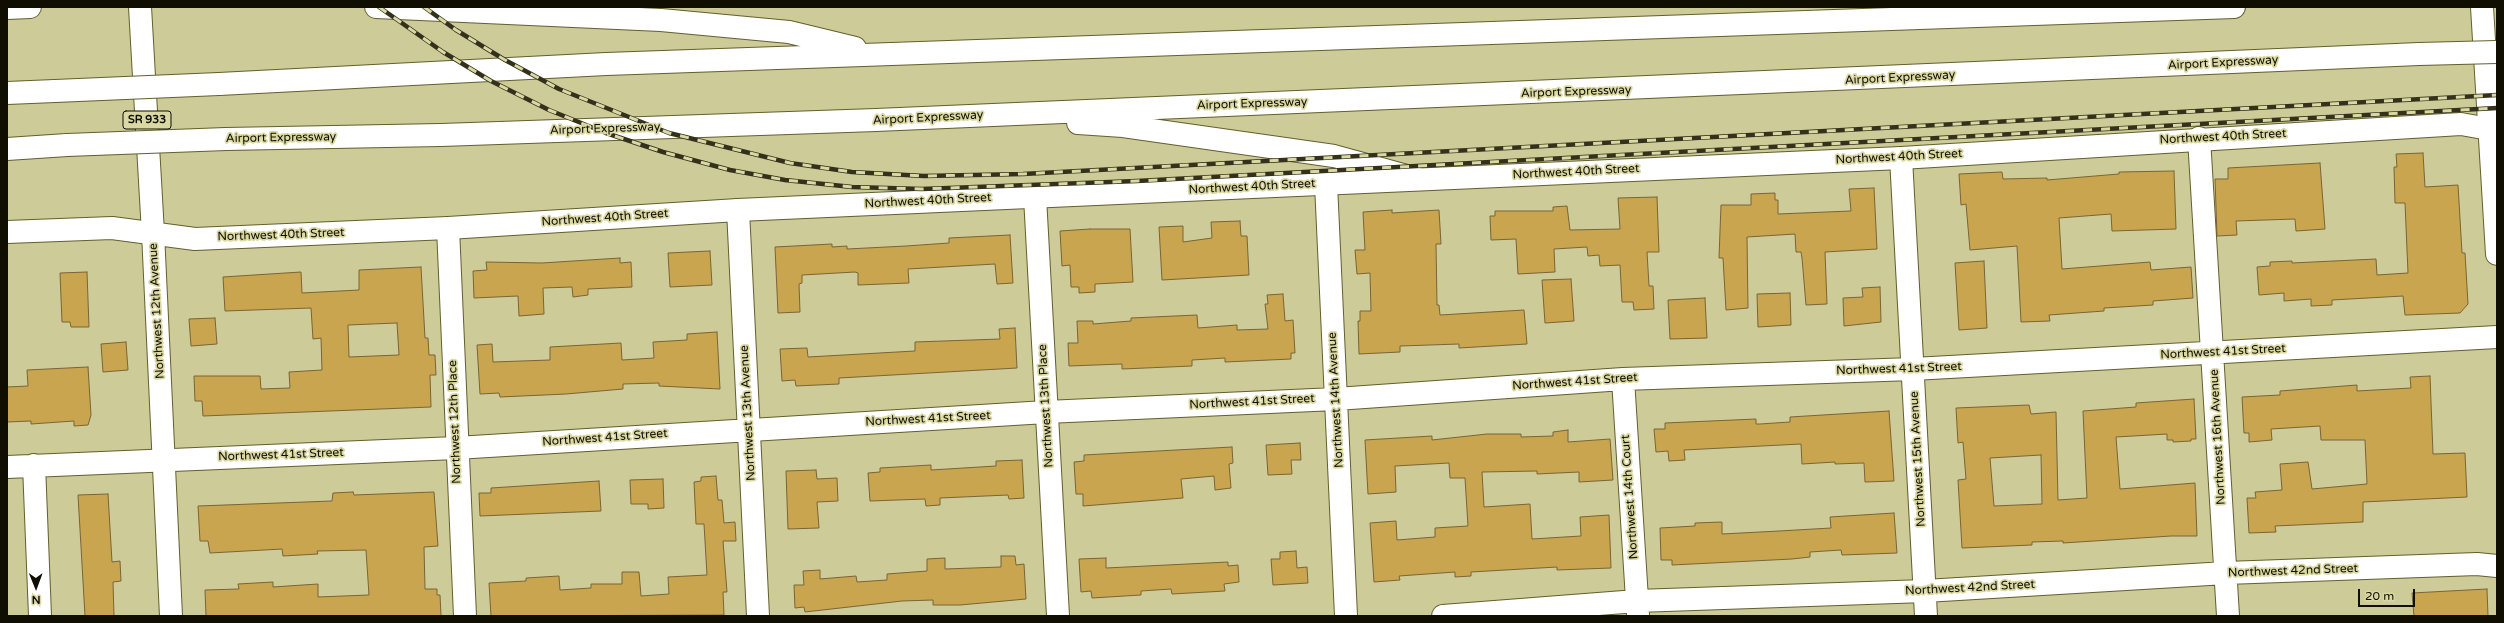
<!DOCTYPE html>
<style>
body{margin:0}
#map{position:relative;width:2504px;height:623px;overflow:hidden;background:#cdcb97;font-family:"Varela Round",sans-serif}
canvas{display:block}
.frame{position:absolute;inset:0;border:8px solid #100e00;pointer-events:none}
.north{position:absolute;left:16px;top:567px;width:40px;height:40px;-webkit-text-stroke:3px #dad8a3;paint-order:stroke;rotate:179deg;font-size:11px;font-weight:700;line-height:16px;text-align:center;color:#100e00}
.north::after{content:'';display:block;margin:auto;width:14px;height:18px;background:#100e00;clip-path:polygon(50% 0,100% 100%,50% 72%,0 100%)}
.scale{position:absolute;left:2358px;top:589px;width:57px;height:18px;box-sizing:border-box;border:2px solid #100e00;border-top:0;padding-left:5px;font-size:12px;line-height:14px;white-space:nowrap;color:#100e00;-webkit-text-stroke:3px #dad8a3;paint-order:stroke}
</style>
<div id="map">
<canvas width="2504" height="623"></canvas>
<div class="frame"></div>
<div class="north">N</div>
<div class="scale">20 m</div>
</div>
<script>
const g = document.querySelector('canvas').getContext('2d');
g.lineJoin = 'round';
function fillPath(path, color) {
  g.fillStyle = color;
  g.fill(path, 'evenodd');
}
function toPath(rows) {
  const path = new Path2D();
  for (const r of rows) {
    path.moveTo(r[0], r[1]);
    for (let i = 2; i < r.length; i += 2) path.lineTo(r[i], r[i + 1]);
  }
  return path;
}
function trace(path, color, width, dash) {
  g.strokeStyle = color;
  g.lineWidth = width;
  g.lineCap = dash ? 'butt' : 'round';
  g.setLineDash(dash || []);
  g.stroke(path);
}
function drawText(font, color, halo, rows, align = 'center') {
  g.font = font + ' "Varela Round",sans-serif';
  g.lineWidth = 3.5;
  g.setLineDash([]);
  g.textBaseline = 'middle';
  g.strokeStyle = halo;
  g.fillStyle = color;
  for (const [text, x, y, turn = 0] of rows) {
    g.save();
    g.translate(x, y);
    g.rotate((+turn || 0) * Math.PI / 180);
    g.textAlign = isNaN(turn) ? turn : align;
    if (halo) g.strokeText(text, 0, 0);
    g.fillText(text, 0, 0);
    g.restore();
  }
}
const building = toPath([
 [2423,153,2425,187,2458,185,2462,253,2465,253,2468,304,2460,313,2405,315,2403,296,2332,300,2332,305,2311,306,2311,299,2284,301,2284,293,2259,295,2257,267,2270,266,2270,262,2292,261,2292,263,2376,259,2377,275,2408,273,2405,203,2395,203,2394,167,2397,167,2396,154,2423,153],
 [2320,163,2325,229,2296,231,2295,219,2236,221,2237,235,2217,236,2215,179,2228,179,2228,168,2320,163],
 [2174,171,2176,229,2112,231,2111,214,2059,218,2062,269,2150,262,2151,270,2191,267,2193,298,2153,301,2153,305,2104,308,2104,311,2049,315,2050,321,2021,322,2017,246,1970,250,1966,204,1961,205,1959,174,2002,172,2003,179,2047,178,2047,180,2119,174,2119,172,2174,171],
 [1874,188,1877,249,1825,252,1827,304,1806,305,1802,258,1801,252,1796,252,1795,234,1747,237,1748,308,1726,310,1723,258,1719,258,1721,205,1751,205,1751,194,1775,193,1775,200,1778,200,1778,214,1851,211,1849,189,1874,188],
 [1657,197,1659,252,1647,252,1649,286,1653,286,1654,309,1634,310,1633,302,1622,302,1620,265,1600,266,1599,255,1588,256,1587,247,1554,249,1555,272,1518,274,1516,239,1491,240,1490,216,1495,216,1495,211,1553,211,1553,207,1567,206,1570,230,1620,229,1618,198,1657,197],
 [1392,210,1392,213,1439,210,1441,244,1436,244,1437,305,1439,305,1440,315,1524,310,1527,344,1459,348,1459,344,1400,346,1400,352,1359,354,1358,321,1360,321,1360,311,1371,311,1370,273,1357,274,1355,250,1365,250,1363,212,1392,210],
 [1240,221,1241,236,1247,236,1249,275,1162,280,1159,227,1183,226,1183,242,1212,238,1211,222,1240,221],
 [1090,229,1130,229,1133,282,1095,284,1095,292,1079,293,1079,287,1071,287,1070,265,1062,266,1060,231,1090,229],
 [1010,235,1013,283,997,284,995,264,908,269,909,283,858,285,858,273,855,272,802,275,802,283,799,284,800,312,778,313,775,247,832,244,832,247,847,246,847,249,906,246,949,243,949,238,1010,235],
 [710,251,712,285,670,287,668,253,710,251],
 [620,258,620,263,631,262,632,287,588,289,588,295,573,297,572,287,543,288,544,314,519,316,518,296,474,298,473,271,487,270,486,262,542,263,620,258],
 [1984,261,1987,328,1959,330,1955,263,1984,261],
 [421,267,425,338,428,338,429,355,435,355,436,375,430,375,431,407,203,416,202,401,195,401,194,376,260,376,261,389,290,388,289,372,322,370,321,338,313,339,311,308,225,311,223,277,301,272,302,293,359,290,359,270,421,267],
 [397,323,399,355,349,357,348,325,397,323],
 [87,272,89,327,71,327,70,322,62,322,60,273,87,272],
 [1571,279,1574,321,1545,323,1542,280,1571,279],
 [1880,287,1881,322,1844,326,1843,298,1863,297,1862,288,1880,287],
 [1790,293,1791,325,1758,327,1757,294,1790,293],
 [1283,294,1285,321,1293,320,1295,353,1291,353,1291,359,1225,362,1225,358,1192,360,1192,366,1122,369,1122,364,1069,366,1068,343,1078,343,1077,321,1093,321,1093,324,1131,321,1131,318,1197,315,1198,328,1237,325,1237,330,1268,329,1265,304,1268,304,1267,295,1283,294],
 [1705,298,1707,338,1670,339,1668,300,1705,298],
 [215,318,217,344,191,346,189,319,215,318],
 [1015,328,1017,368,839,378,839,384,796,386,795,380,782,381,780,349,807,348,808,357,915,351,915,342,1000,339,999,329,1015,328],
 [717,332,720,389,659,386,659,383,623,384,623,389,566,394,500,397,499,393,480,394,477,345,492,344,493,362,550,360,550,347,621,343,622,360,654,358,653,342,687,340,687,334,717,332],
 [126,342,128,370,103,372,101,344,126,342],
 [88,367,91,415,88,425,74,426,74,421,31,424,31,421,7,422,7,387,28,386,27,370,88,367],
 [2430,376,2433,454,2465,453,2467,497,2363,502,2363,522,2275,526,2276,532,2249,533,2247,498,2256,498,2255,492,2282,490,2280,464,2308,462,2312,489,2367,484,2365,440,2321,440,2320,426,2271,429,2272,440,2249,442,2249,433,2244,433,2242,397,2280,395,2280,391,2357,385,2357,391,2411,388,2410,377,2430,376],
 [2194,399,2196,439,2191,439,2191,441,2173,442,2173,440,2167,440,2167,434,2116,437,2120,489,2195,483,2197,536,2171,536,2063,543,2063,541,2032,542,2032,545,1962,548,1958,480,1966,479,1963,442,1958,443,1956,408,2029,405,2031,414,2056,412,2058,500,2087,498,2083,411,2136,407,2136,403,2194,399],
 [2041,455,2042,504,1994,506,1990,458,2041,455],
 [1889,411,1894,481,1865,482,1864,463,1835,464,1835,462,1802,464,1801,444,1684,450,1685,460,1669,461,1668,451,1656,452,1654,429,1665,429,1665,423,1756,419,1756,424,1760,424,1790,422,1790,417,1889,411],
 [1568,430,1568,442,1610,439,1613,480,1579,482,1579,472,1537,474,1537,471,1482,472,1484,507,1530,504,1532,539,1581,536,1580,517,1609,515,1611,568,1557,570,1557,567,1471,572,1471,576,1455,577,1455,572,1399,576,1400,580,1374,582,1370,523,1396,521,1397,540,1435,537,1435,528,1468,526,1465,478,1450,478,1449,463,1395,466,1396,492,1368,494,1365,440,1432,436,1432,440,1487,434,1521,434,1521,437,1553,436,1553,432,1568,430],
 [1300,443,1301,460,1291,460,1292,474,1268,475,1266,445,1300,443],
 [1232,447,1233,463,1229,464,1231,488,1215,490,1214,476,1181,479,1183,498,1083,506,1083,494,1076,494,1074,462,1084,461,1084,455,1232,447],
 [1022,460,1024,498,1009,499,1008,495,940,498,940,505,926,506,925,499,870,501,868,473,880,472,880,468,931,465,931,470,996,466,996,461,1022,460],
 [816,470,817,479,837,478,838,501,817,502,819,528,788,529,786,471,816,470],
 [716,476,718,500,722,500,724,523,735,522,736,541,723,541,727,592,723,592,724,615,491,616,489,583,526,581,526,578,559,576,560,590,591,588,591,584,622,584,622,572,639,572,641,596,669,594,668,577,707,575,704,524,696,524,694,482,701,481,701,477,716,476],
 [663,479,664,508,648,509,648,504,631,504,630,480,663,479],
 [599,481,601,511,480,516,479,493,491,493,491,488,599,481],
 [353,492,354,495,434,492,438,546,424,547,425,589,437,589,437,595,440,595,441,616,206,616,205,590,239,589,238,584,273,582,273,587,318,584,318,597,369,595,366,550,317,551,318,554,283,556,282,549,210,553,208,541,200,541,198,506,332,501,333,493,353,492],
 [108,494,112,562,120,561,121,581,113,582,114,616,85,616,78,495,108,494],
 [1894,513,1897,553,1842,555,1841,550,1810,552,1810,557,1792,559,1672,565,1672,560,1661,560,1660,528,1695,526,1695,523,1722,522,1722,534,1779,531,1831,528,1830,517,1894,513],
 [1296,551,1297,568,1307,567,1308,583,1273,585,1271,559,1280,559,1280,552,1296,551],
 [1001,556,1015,556,1016,565,1024,564,1026,599,960,605,933,605,933,600,902,601,805,612,804,607,795,608,794,585,804,585,803,571,820,570,820,579,856,576,857,582,887,580,887,574,927,571,927,559,945,558,945,569,1001,567,1001,556],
 [1106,558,1106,568,1228,562,1228,566,1238,565,1239,582,1224,584,1225,591,1172,594,1171,589,1141,591,1141,595,1092,598,1091,591,1081,592,1079,559,1106,558],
 [2487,589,2488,616,2414,616,2412,593,2487,589]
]);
const minor = toPath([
 [2199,138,2228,616],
 [1901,158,1926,616],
 [1326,184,1346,616],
 [1035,197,1058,616],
 [738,210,758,616],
 [448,228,465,616],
 [1623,379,1638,615],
 [34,465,40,616],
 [7,467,456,448,1046,412,1336,399,1623,379,1913,369,2497,337],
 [1443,616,1637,601,1925,591,2226,573,2477,564,2497,566]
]);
const major = toPath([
 [140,7,153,233,171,616],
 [2482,7,2497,254],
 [7,8,30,7],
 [7,232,112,228,195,239,448,228,738,210,1901,158,2461,124,2489,129]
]);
const highway = toPath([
 [376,7,661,20,789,32,855,48],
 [219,84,606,64,2234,7],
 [7,93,55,91],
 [1078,123,1123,126,1334,156,1418,179],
 [226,139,441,135,876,120,2419,54],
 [7,149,67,145]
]);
const rail = toPath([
 [379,7,443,52,491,81,549,110,606,133,663,152,730,170,785,180,852,187,922,189,1137,181,2497,108],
 [424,7,456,30,505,60,559,89,669,133,790,163,852,172,924,176,1023,174,2497,95]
]);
const highwayBridge = toPath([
 [2419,54,2497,52],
 [55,91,219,84],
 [67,145,226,139]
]);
const shields = [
 [147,120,48]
];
const shieldNames = [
 ["SR 933",147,120]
];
const streetNames = [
 ["Airport Expressway",2223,63,-3],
 ["Airport Expressway",1900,78,-3],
 ["Airport Expressway",1576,92,-2],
 ["Airport Expressway",1252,104,-2],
 ["Airport Expressway",928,118,-3],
 ["Airport Expressway",605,129,-2],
 ["Northwest 40th Street",2223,137,-3],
 ["Airport Expressway",281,138,-1],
 ["Northwest 40th Street",1899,157,-3],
 ["Northwest 40th Street",1576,172,-3],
 ["Northwest 40th Street",1252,187,-3],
 ["Northwest 40th Street",928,201,-3],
 ["Northwest 40th Street",605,218,-4],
 ["Northwest 40th Street",281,235,-2],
 ["Northwest 12th Avenue",157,311,-93],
 ["Northwest 41st Street",2223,352,-3],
 ["Northwest 41st Street",1899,369,-2],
 ["Northwest 41st Street",1575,382,-4],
 ["Northwest 14th Avenue",1336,400,-93],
 ["Northwest 41st Street",1252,402,-3],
 ["Northwest 13th Place",1046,406,-93],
 ["Northwest 13th Avenue",748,413,-93],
 ["Northwest 41st Street",928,419,-3],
 ["Northwest 12th Place",455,422,-92],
 ["Northwest 16th Avenue",2218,437,-93],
 ["Northwest 41st Street",605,438,-4],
 ["Northwest 41st Street",281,455,-2],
 ["Northwest 15th Avenue",1918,459,-93],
 ["Northwest 14th Court",1630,497,-94],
 ["Northwest 42nd Street",2293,571,-2],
 ["Northwest 42nd Street",1970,588,-3]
];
fillPath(building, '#caa54f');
trace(building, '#796436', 1);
trace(minor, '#625f2e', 24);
trace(major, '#625f2e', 24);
trace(highway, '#625f2e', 24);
trace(minor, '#fff', 22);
trace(major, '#fff', 22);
trace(highway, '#fff', 22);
trace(rail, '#33311c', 4.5);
trace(rail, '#dad8a3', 3, [9]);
trace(highwayBridge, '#625f2e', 24, []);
trace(highwayBridge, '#fff', 22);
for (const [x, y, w] of shields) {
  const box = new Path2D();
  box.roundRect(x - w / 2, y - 9, w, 18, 3);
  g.fillStyle = '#dad8a3';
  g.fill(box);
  trace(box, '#100e00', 1);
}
drawText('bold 11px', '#100e00', null, shieldNames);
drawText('12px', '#100e00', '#dad8a3', streetNames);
</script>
